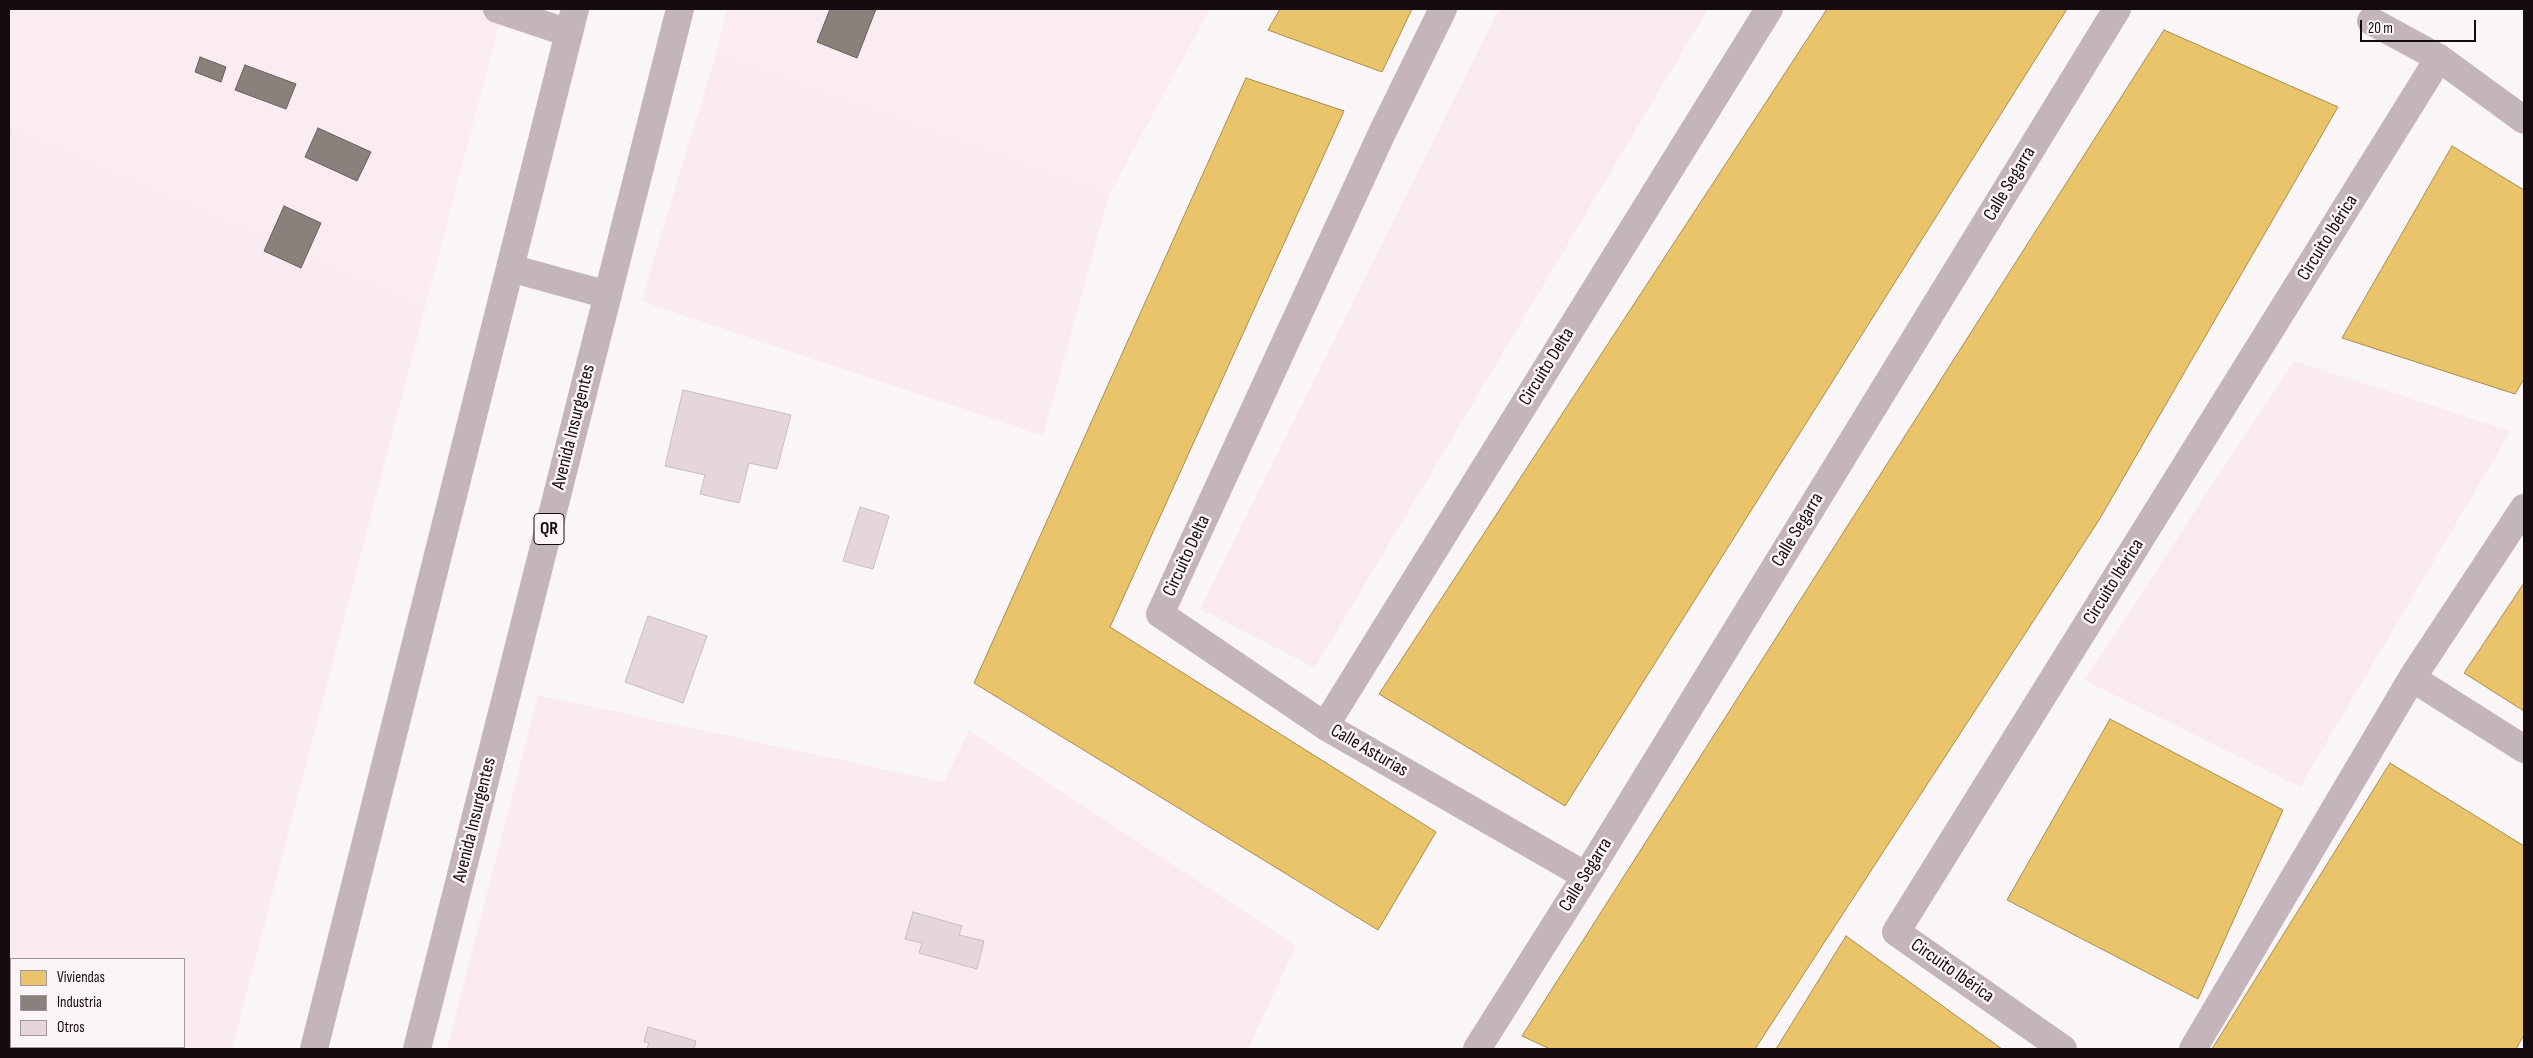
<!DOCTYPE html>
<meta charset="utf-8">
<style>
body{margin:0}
#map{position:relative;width:2533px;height:1058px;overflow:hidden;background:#faf6f8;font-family:"Sofia Sans Condensed",sans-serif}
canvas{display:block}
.frame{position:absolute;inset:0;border:10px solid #160b10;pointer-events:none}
.legend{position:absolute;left:10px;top:958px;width:175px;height:90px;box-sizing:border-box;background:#fbf5f7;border:1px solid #9f979b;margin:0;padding:6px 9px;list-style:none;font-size:15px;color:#160b10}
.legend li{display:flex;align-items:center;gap:10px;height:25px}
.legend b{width:25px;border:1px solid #9f979b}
.scale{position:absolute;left:2360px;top:20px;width:116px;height:22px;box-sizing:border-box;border:2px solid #160b10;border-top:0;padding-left:6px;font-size:15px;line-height:18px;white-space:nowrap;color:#160b10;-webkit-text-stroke:4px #fbf5f7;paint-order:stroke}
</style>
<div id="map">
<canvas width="2533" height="1058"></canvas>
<div class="frame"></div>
<ul class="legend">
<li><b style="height:14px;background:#e9c46a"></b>Viviendas</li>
<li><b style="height:14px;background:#8a817c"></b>Industria</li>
<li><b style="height:14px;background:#e5d5dc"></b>Otros</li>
</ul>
<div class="scale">20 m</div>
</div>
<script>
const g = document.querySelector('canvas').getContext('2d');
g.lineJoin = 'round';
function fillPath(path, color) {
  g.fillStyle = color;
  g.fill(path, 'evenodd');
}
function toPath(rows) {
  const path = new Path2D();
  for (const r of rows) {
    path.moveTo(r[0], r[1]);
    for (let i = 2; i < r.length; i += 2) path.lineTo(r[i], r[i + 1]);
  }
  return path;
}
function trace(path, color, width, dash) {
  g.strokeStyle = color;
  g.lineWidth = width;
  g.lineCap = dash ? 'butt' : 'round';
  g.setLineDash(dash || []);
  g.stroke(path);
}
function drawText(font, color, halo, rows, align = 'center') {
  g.font = font + ' "Sofia Sans Condensed",sans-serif';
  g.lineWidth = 5;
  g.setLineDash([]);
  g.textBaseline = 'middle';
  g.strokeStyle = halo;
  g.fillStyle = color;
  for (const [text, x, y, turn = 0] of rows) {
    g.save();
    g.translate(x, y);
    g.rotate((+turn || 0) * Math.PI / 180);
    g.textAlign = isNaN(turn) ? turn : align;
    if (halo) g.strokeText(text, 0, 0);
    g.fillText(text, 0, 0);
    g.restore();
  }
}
const built = toPath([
 [9,9,503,9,425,308,9,127],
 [727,9,1210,9,1109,195,716,54]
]);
const green = toPath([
 [1499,9,1708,9,1315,668,1200,609],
 [716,54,1109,195,1043,436,641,301],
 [9,127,425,308,232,1049,9,1049],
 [11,959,184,959,184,1047,11,1047],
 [2294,361,2511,431,2300,787,2084,680],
 [538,695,944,782,969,730,1296,946,1248,1049,447,1049]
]);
const homes = toPath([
 [1280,9,1412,9,1382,72,1268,30,1280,9],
 [1827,9,2067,9,1565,806,1379,694,1827,9],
 [2164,30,2338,107,2099,520,1755,1049,1550,1049,1522,1036,2164,30],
 [1246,78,1344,111,1110,627,1436,832,1378,930,974,683,1246,78],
 [2452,146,2524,190,2524,379,2515,394,2342,338,2452,146],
 [2524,583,2524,711,2464,673,2524,583],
 [2110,719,2283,810,2198,999,2007,900,2110,719],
 [2390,763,2524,846,2524,1035,2516,1049,2212,1049,2390,763],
 [1846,936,2002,1049,1776,1049,1846,936]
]);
const industry = toPath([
 [830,9,876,9,857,58,817,42,830,9],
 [200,57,226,67,221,82,195,72,200,57],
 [245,65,296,84,286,109,235,90,245,65],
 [318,128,371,152,357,181,305,157,318,128],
 [284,206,321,223,301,268,264,251,284,206]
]);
const building = toPath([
 [683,390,791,415,777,469,749,463,739,503,700,494,705,475,665,466,683,390],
 [860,507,889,516,873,569,843,561,860,507],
 [648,616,707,636,683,703,625,682,648,616],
 [913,912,962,926,959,935,984,941,977,969,919,953,922,943,905,939,913,912],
 [648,1027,696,1041,694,1049,647,1049,649,1043,644,1042,648,1027]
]);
const street = toPath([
 [497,9,569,33],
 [1443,9,1382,133,1160,614,1325,726,1586,876],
 [2371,21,2439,58,2524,120],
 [2412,678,2524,749],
 [1325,726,1769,9],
 [1477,1049,1586,876,2117,9],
 [2063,1049,1896,932,2439,58],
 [2193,1049,2412,678,2524,508]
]);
const primary = toPath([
 [510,268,608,295],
 [314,1049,575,9],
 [417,1049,680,9]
]);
const shields = [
 [549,529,30]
];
const shieldNames = [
 ["QR",549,529]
];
const streetNames = [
 ["Calle Segarra",2010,184,-59],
 ["Circuito Ibérica",2328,238,-58],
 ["Circuito Delta",1547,367,-58],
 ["Avenida Insurgentes",574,427,-76],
 ["Calle Segarra",1798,530,-59],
 ["Circuito Delta",1187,556,-65],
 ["Circuito Ibérica",2114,582,-58],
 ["Calle Asturias",1369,751,30],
 ["Avenida Insurgentes",475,820,-76],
 ["Calle Segarra",1586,875,-58],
 ["Circuito Ibérica",1952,971,35]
];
fillPath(built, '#fbecf2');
fillPath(green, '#faeaf1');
fillPath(homes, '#e9c46a');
trace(homes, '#aa8c4f', 1);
fillPath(industry, '#8a817c');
trace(industry, '#675e5c', 1);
fillPath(building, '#e5d5dc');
trace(building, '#c5bec2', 1);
trace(street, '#c4b4bb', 28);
trace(primary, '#c4b5bc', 28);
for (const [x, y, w] of shields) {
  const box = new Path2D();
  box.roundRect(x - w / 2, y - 15.5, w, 31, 4);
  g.fillStyle = '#fbf5f7';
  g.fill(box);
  trace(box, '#160b10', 1);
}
drawText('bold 18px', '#160b10', null, shieldNames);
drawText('19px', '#160b10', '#fbf5f7', streetNames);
</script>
